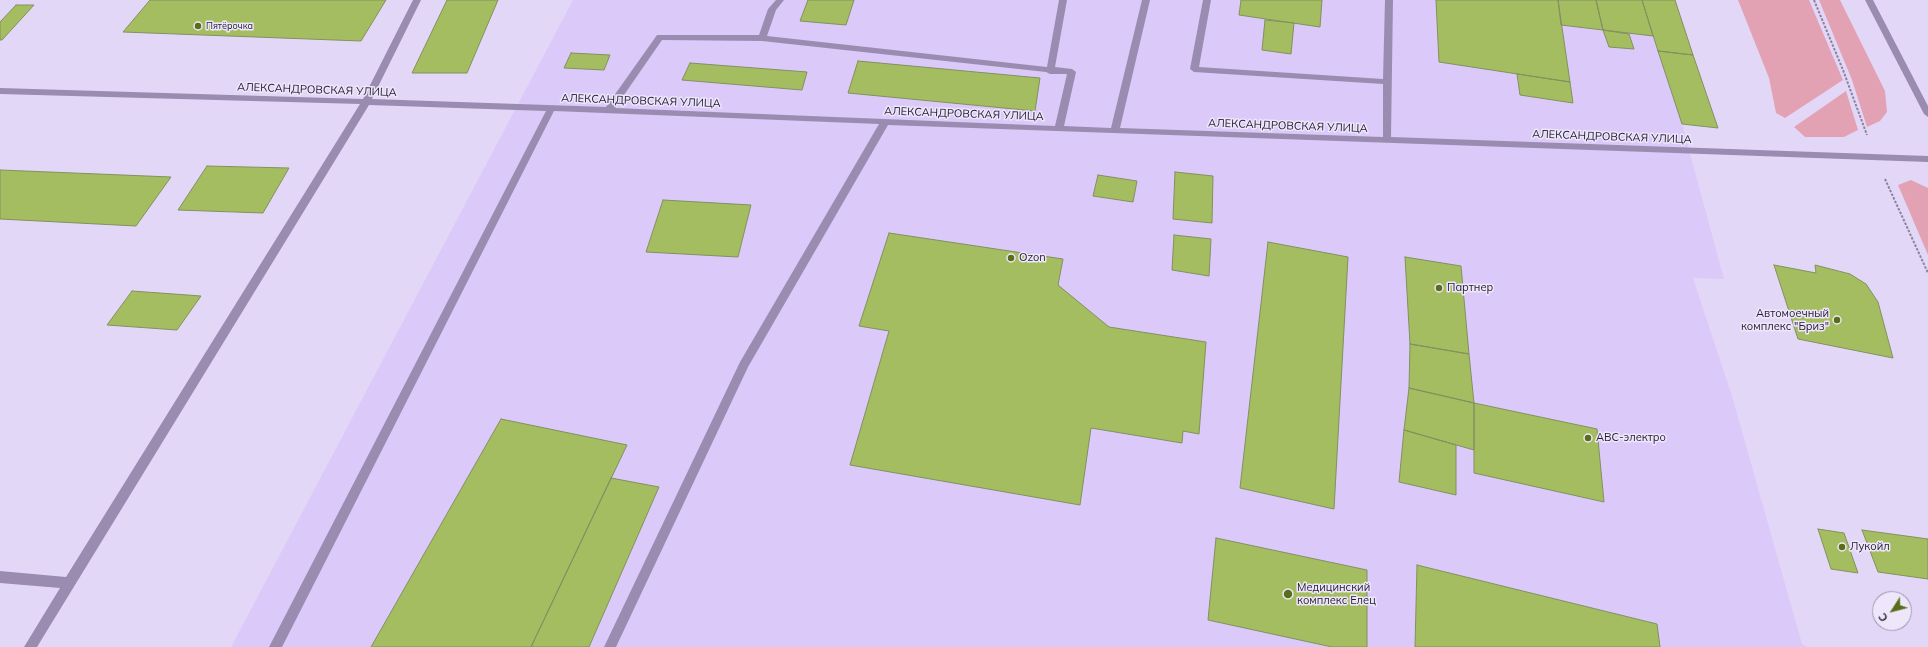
<!DOCTYPE html>
<meta charset="utf-8">
<style>
body{margin:0}
#map{position:relative;width:1928px;height:647px;overflow:hidden;background:#e3d7f7;font-family:Mulish,sans-serif}
canvas{display:block}
.north{position:absolute;left:1872px;top:591px;width:40px;height:40px;box-sizing:border-box;background:#eee7fc;border:1px solid #9c95a9;border-radius:50%;rotate:234deg;font-size:11px;font-weight:700;line-height:16px;text-align:center;color:#211a2d}
.north::after{content:'';display:block;margin:auto;width:14px;height:18px;background:#5a6d1b;clip-path:polygon(50% 0,100% 100%,50% 72%,0 100%)}
</style>
<div id="map">
<canvas width="1928" height="647"></canvas>
<div class="north">С</div>
</div>
<script>
const g = document.querySelector('canvas').getContext('2d');
g.lineJoin = 'round';
function fillPath(path, color) {
  g.fillStyle = color;
  g.fill(path, 'evenodd');
}
function toPath(rows) {
  const path = new Path2D();
  for (const r of rows) {
    path.moveTo(r[0], r[1]);
    for (let i = 2; i < r.length; i += 2) path.lineTo(r[i], r[i + 1]);
  }
  return path;
}
function trace(path, color, width, dash) {
  g.strokeStyle = color;
  g.lineWidth = width;
  g.lineCap = dash ? 'butt' : 'round';
  g.setLineDash(dash || []);
  g.stroke(path);
}
function drawText(font, color, halo, rows, align = 'center') {
  g.font = font + ' Mulish,sans-serif';
  g.lineWidth = 3;
  g.setLineDash([]);
  g.textBaseline = 'middle';
  g.strokeStyle = halo;
  g.fillStyle = color;
  for (const [text, x, y, turn = 0] of rows) {
    g.save();
    g.translate(x, y);
    g.rotate((+turn || 0) * Math.PI / 180);
    g.textAlign = isNaN(turn) ? turn : align;
    if (halo) g.strokeText(text, 0, 0);
    g.fillText(text, 0, 0);
    g.restore();
  }
}
const built = toPath([
 [573,0,1675,0,1718,128,1682,124,1724,279,1693,278,1732,396,1802,644,1807,647,231,647]
]);
const green = toPath([
 [1738,0,1809,0,1843,80,1785,118,1776,113,1769,78],
 [1819,0,1840,0,1885,91,1887,112,1880,121,1867,127,1852,80],
 [1846,91,1858,130,1844,137,1805,137,1794,127],
 [1911,180,1928,188,1928,255,1898,185]
]);
const building = toPath([
 [150,0,386,0,361,41,123,32,150,0],
 [447,0,498,0,467,73,412,73,447,0],
 [808,0,854,0,846,25,800,21,808,0],
 [1241,0,1322,0,1320,27,1239,15,1241,0],
 [1436,0,1558,0,1570,82,1439,62,1436,0],
 [1558,0,1596,0,1603,30,1561,25,1558,0],
 [1596,0,1642,0,1653,36,1603,30,1596,0],
 [1642,0,1675,0,1693,55,1658,51,1642,0],
 [16,5,34,5,2,40,0,40,0,22,16,5],
 [1265,20,1294,23,1291,54,1262,50,1265,20],
 [1603,30,1629,34,1634,49,1609,47,1603,30],
 [1658,51,1693,55,1718,128,1682,124,1658,51],
 [571,53,610,55,604,70,564,68,571,53],
 [858,61,1040,78,1035,111,848,93,858,61],
 [690,63,807,72,802,90,682,80,690,63],
 [1517,74,1570,82,1573,103,1520,95,1517,74],
 [207,166,289,168,263,213,178,210,207,166],
 [0,170,171,177,136,226,0,219,0,170],
 [1175,172,1213,176,1212,223,1173,219,1175,172],
 [1098,175,1137,181,1133,202,1093,196,1098,175],
 [663,200,751,205,738,257,646,252,663,200],
 [889,233,1063,259,1058,285,1109,327,1206,342,1199,434,1183,431,1182,443,1091,428,1080,505,850,465,889,331,859,326,889,233],
 [1174,235,1211,239,1209,276,1172,270,1174,235],
 [1268,242,1348,257,1334,509,1240,488,1268,242],
 [1405,257,1461,266,1469,354,1410,344,1405,257],
 [1774,265,1816,273,1815,265,1850,274,1866,284,1878,302,1893,358,1798,339,1774,265],
 [132,291,201,296,177,330,107,325,132,291],
 [1410,344,1469,354,1474,403,1409,388,1410,344],
 [1409,388,1474,403,1474,450,1404,430,1409,388],
 [1474,403,1597,429,1604,502,1474,473,1474,403],
 [501,419,627,445,531,647,371,647,501,419],
 [1404,430,1456,445,1456,495,1399,482,1404,430],
 [611,478,659,487,589,647,531,647,611,478],
 [1818,529,1844,533,1858,573,1831,569,1818,529],
 [1862,530,1928,539,1928,579,1878,572,1862,530],
 [1216,538,1367,570,1367,647,1332,647,1208,620,1216,538],
 [1417,565,1657,624,1660,647,1415,647,1417,565]
]);
const path = toPath([
 [1814,0,1843,70,1867,135],
 [1885,179,1928,273]
]);
const minor = toPath([
 [413,0,421,0,372,99,606,107,657,35,759,35,768,9,776,0,784,0,776,10,767,36,1047,67,1059,0,1067,0,1055,67,1072,69,1076,72,1064,126,1111,128,1142,0,1150,0,1120,128,1383,137,1383,84,1194,72,1190,69,1203,0,1211,0,1199,67,1383,79,1385,0,1393,0,1391,137,1928,156,1928,162,888,125,748,367,616,647,604,647,740,362,879,124,554,111,282,647,269,647,546,111,369,105,37,647,24,647,60,588,0,583,0,571,66,577,360,104,0,94,0,88,363,99,413,0],
 [662,40,762,41,1046,72,1050,74,1067,74,1055,126,615,108,662,40],
 [1865,0,1873,0,1928,106,1928,117,1924,114,1865,0]
]);
const markers = [
 [198,26,4,"#5a6d1b"],
 [1011,258,4,"#5a6d1b"],
 [1439,288,4,"#5a6d1b"],
 [1837,320,4,"#5a6d1b"],
 [1588,438,4,"#5a6d1b"],
 [1842,547,4,"#5a6d1b"],
 [1288,594,5,"#5a6d1b"]
];
const farPoinames = [
 ["Пятёрочка",206,26]
];
const streetNames = [
 ["АЛЕКСАНДРОВСКАЯ УЛИЦА",317,90,2],
 ["АЛЕКСАНДРОВСКАЯ УЛИЦА",641,101,2],
 ["АЛЕКСАНДРОВСКАЯ УЛИЦА",964,114,2],
 ["АЛЕКСАНДРОВСКАЯ УЛИЦА",1288,126,2],
 ["АЛЕКСАНДРОВСКАЯ УЛИЦА",1612,137,2]
];
const poiNames = [
 ["Ozon",1019,258],
 ["Партнер",1447,288],
 ["Автомоечный",1829,314,"right"],
 ["комплекс \"Бриз\"",1829,327,"right"],
 ["АВС-электро",1596,438],
 ["Лукойл",1850,547],
 ["Медицинский",1297,588],
 ["комплекс Елец",1297,601]
];
fillPath(built, '#dbc9f9');
fillPath(green, '#e3a2b4');
fillPath(building, '#a4bd61');
trace(building, '#82915e', 1);
trace(path, '#8c839d', 2, [2.5, 1.5]);
fillPath(minor, '#9a8cb1');
for (const [x, y, r, color] of markers) {
  const dot = new Path2D();
  dot.arc(x, y, r, 0, 2 * Math.PI);
  g.fillStyle = color;
  g.fill(dot);
  trace(dot, '#eee7fc', 1.5);
}
drawText('9px', '#211a2d', '#eee7fc', farPoinames, 'left');
drawText('11px', '#211a2d', '#eee7fc', streetNames);
drawText('11px', '#211a2d', '#eee7fc', poiNames, 'left');
</script>
